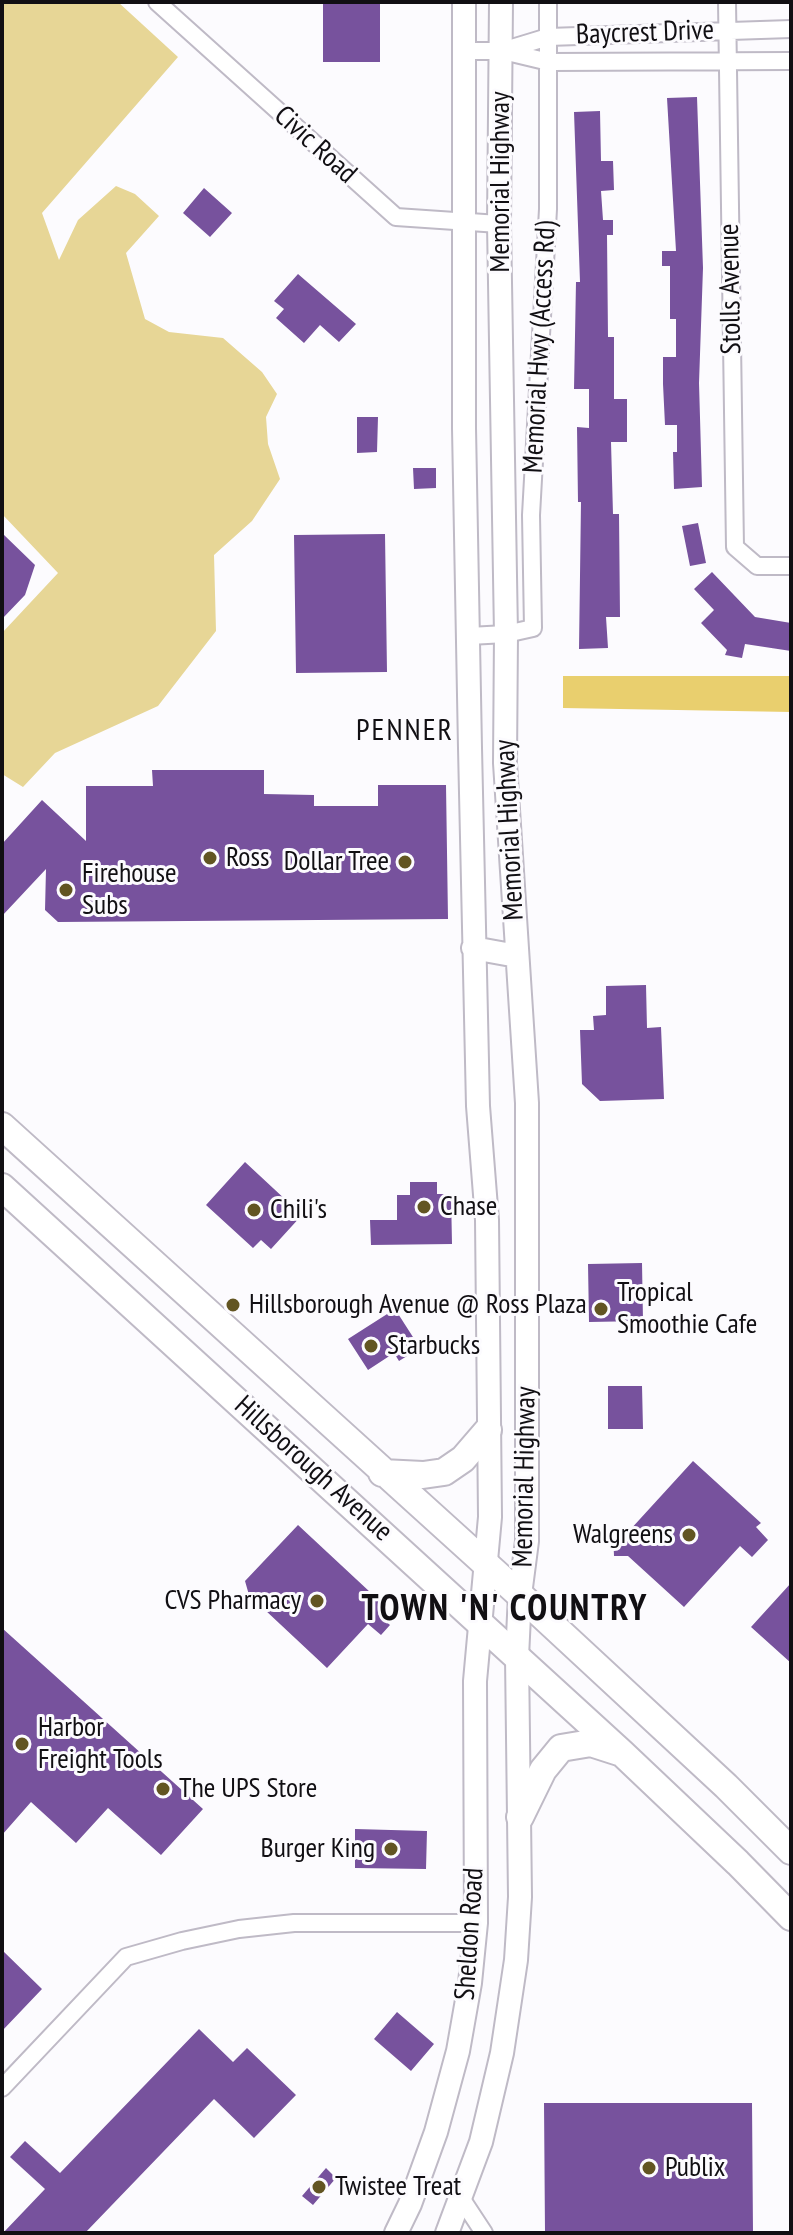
<!DOCTYPE html>
<style>
body{margin:0}
#map{position:relative;width:793px;height:2235px;overflow:hidden;background:#fcfbfe;font-family:"PT Sans Narrow",sans-serif}
canvas{display:block}
.frame{position:absolute;inset:0;border:4px solid #110f13;pointer-events:none}
</style>
<div id="map">
<canvas width="793" height="2235"></canvas>
<div class="frame"></div>
</div>
<script>
const g = document.querySelector('canvas').getContext('2d');
g.lineJoin = 'round';
function fillPath(path, color) {
  g.fillStyle = color;
  g.fill(path, 'evenodd');
}
function toPath(rows) {
  const path = new Path2D();
  for (const r of rows) {
    path.moveTo(r[0], r[1]);
    for (let i = 2; i < r.length; i += 2) path.lineTo(r[i], r[i + 1]);
  }
  return path;
}
function trace(path, color, width, dash) {
  g.strokeStyle = color;
  g.lineWidth = width;
  g.lineCap = dash ? 'butt' : 'round';
  g.setLineDash(dash || []);
  g.stroke(path);
}
function drawText(font, color, halo, rows, align = 'center') {
  g.font = font + ' "PT Sans Narrow",sans-serif';
  g.lineWidth = 6;
  g.setLineDash([]);
  g.textBaseline = 'middle';
  g.strokeStyle = halo;
  g.fillStyle = color;
  for (const [text, x, y, turn = 0] of rows) {
    g.save();
    g.translate(x, y);
    g.rotate((+turn || 0) * Math.PI / 180);
    g.textAlign = isNaN(turn) ? turn : align;
    if (halo) g.strokeText(text, 0, 0);
    g.fillText(text, 0, 0);
    g.restore();
  }
}
const green = toPath([
 [2,2,118,2,178,57,42,213,59,260,78,220,116,186,135,194,159,216,126,253,145,319,169,332,223,338,262,372,277,394,266,417,268,444,280,479,252,521,214,555,216,631,158,706,55,753,23,787,2,774,2,633,58,573,2,514]
]);
const water = toPath([
 [563,676,791,676,791,712,563,708]
]);
const building = toPath([
 [323,2,380,2,380,62,323,62],
 [697,97,703,268,699,383,702,487,674,489,673,452,677,452,677,425,665,425,663,384,663,357,676,357,676,319,670,319,670,266,662,266,662,251,676,251,667,98],
 [600,111,601,161,613,161,614,190,601,191,603,220,613,220,613,235,607,235,608,337,614,337,614,399,627,399,627,442,611,442,613,514,619,514,620,617,606,617,608,648,579,649,581,502,578,502,577,427,589,428,589,389,574,389,576,282,580,282,574,112],
 [204,188,232,213,210,237,183,213],
 [298,274,356,324,339,342,320,325,304,343,276,318,284,309,274,301],
 [357,417,378,417,377,452,357,453],
 [413,468,436,468,436,488,414,489],
 [698,523,706,563,690,566,682,526],
 [2,533,35,565,25,595,2,619],
 [385,534,387,672,296,673,294,535],
 [712,572,755,617,791,623,791,651,745,644,742,658,725,655,727,650,701,623,714,610,694,589],
 [152,770,264,770,264,794,314,795,314,806,378,806,378,785,446,785,448,919,58,922,45,910,46,869,2,916,2,844,42,800,86,841,86,786,153,786],
 [646,985,647,1028,661,1027,664,1099,600,1101,582,1084,580,1030,594,1030,593,1016,606,1015,606,986],
 [245,1162,302,1215,271,1249,261,1240,253,1248,206,1205],
 [410,1182,437,1182,437,1194,451,1194,452,1244,371,1245,370,1220,397,1220,397,1195,410,1195],
 [642,1263,643,1321,589,1322,588,1264],
 [395,1309,420,1348,399,1361,394,1353,368,1370,348,1339],
 [608,1386,642,1386,643,1429,608,1429],
 [693,1461,761,1523,756,1527,768,1540,752,1557,740,1546,684,1607,628,1556,614,1556,613,1531,629,1531],
 [298,1525,385,1606,378,1614,390,1625,381,1635,368,1624,327,1668,249,1595,245,1581],
 [791,1583,791,1663,751,1627],
 [2,1628,203,1809,161,1855,108,1808,76,1843,31,1802,2,1835],
 [355,1829,427,1831,426,1869,355,1868],
 [2,1950,42,1989,2,2031],
 [397,2012,434,2044,411,2071,374,2039],
 [199,2029,233,2062,247,2048,296,2095,254,2138,214,2099,85,2233,3,2233,45,2189,10,2157,25,2141,60,2173],
 [544,2103,752,2103,753,2233,545,2233],
 [326,2168,336,2178,313,2205,302,2196]
]);
const minor = toPath([
 [157,2,396,217,499,224],
 [727,2,735,547,757,566,791,566],
 [463,51,502,51,548,37,791,29],
 [503,51,549,62,791,61],
 [469,636,506,634,533,628,531,515,548,209,548,2],
 [2,2088,126,1957,182,1941,239,1929,294,1923,476,1923],
 [461,2198,484,2233]
]);
const secondary = toPath([
 [473,948,517,956],
 [396,2233,410,2204,436,2132,458,2051,470,1983,476,1923,475,1681,490,1517,487,1220,478,1106,470,748,464,428,464,2],
 [447,2233,481,2142,502,2053,516,1960,520,1897,517,1657,520,1595,527,1541,527,1103,505,763,506,634,499,224,501,2]
]);
const primary = toPath([
 [2,1126,520,1595,726,1786,791,1851],
 [2,1187,622,1753,738,1863,791,1917],
 [382,1473,423,1475,444,1472,463,1459,488,1430],
 [520,1817,543,1770,561,1748,591,1743,619,1752]
]);
const markers = [
 [210,858,8,"#625522"],
 [405,862,8,"#625522"],
 [66,890,8,"#625522"],
 [424,1207,8,"#625522"],
 [254,1210,8,"#625522"],
 [233,1305,8,"#625522"],
 [601,1309,8,"#625522"],
 [371,1346,8,"#625522"],
 [689,1535,8,"#625522"],
 [317,1601,8,"#625522"],
 [22,1744,8,"#625522"],
 [163,1789,8,"#625522"],
 [391,1849,8,"#625522"],
 [649,2168,8,"#625522"],
 [319,2187,8,"#625522"]
];
const streetNames = [
 ["Baycrest Drive",645,33,-2],
 ["Civic Road",315,145,42],
 ["Memorial Highway",501,182,-90],
 ["Stolls Avenue",731,289,-91],
 ["Memorial Hwy (Access Rd)",540,347,-87],
 ["Memorial Highway",510,830,-93],
 ["Hillsborough Avenue",313,1469,42],
 ["Memorial Highway",525,1477,-89],
 ["Sheldon Road",470,1934,-86]
];
const poiNames = [
 ["Ross",226,858],
 ["Dollar Tree",389,862,"right"],
 ["Firehouse",82,874],
 ["Subs",82,906],
 ["Chase",440,1207],
 ["Chili's",270,1210],
 ["Tropical",617,1293],
 ["Smoothie Cafe",617,1325],
 ["Hillsborough Avenue @ Ross Plaza",249,1305],
 ["Starbucks",387,1346],
 ["Walgreens",673,1535,"right"],
 ["CVS Pharmacy",301,1601,"right"],
 ["Harbor",38,1728],
 ["Freight Tools",38,1760],
 ["The UPS Store",179,1789],
 ["Burger King",375,1849,"right"],
 ["Publix",665,2168],
 ["Twistee Treat",335,2187]
];
const neighbourhoodNames = [
 ["PENNER",405,731]
];
const districtNames = [
 ["TOWN 'N' COUNTRY",505,1610]
];
fillPath(green, '#e7d696');
fillPath(water, '#e9cf6e');
fillPath(building, '#77529d');
trace(minor, '#bfbac6', 20);
trace(secondary, '#bfbac6', 26);
trace(primary, '#bfbac6', 30);
trace(minor, '#fff', 16);
trace(secondary, '#fff', 22);
trace(primary, '#fff', 26);
for (const [x, y, r, color] of markers) {
  const dot = new Path2D();
  dot.arc(x, y, r, 0, 2 * Math.PI);
  g.fillStyle = color;
  g.fill(dot);
  trace(dot, '#fcfbfe', 3);
}
drawText('28px', '#110f13', '#fcfbfe', streetNames);
drawText('28px', '#110f13', '#fcfbfe', poiNames, 'left');
g.letterSpacing = '2px';
drawText('30px', '#110f13', '#fcfbfe', neighbourhoodNames);
g.letterSpacing = '0px';
g.letterSpacing = '2px';
drawText('bold 36px', '#110f13', '#fcfbfe', districtNames);
g.letterSpacing = '0px';
</script>
